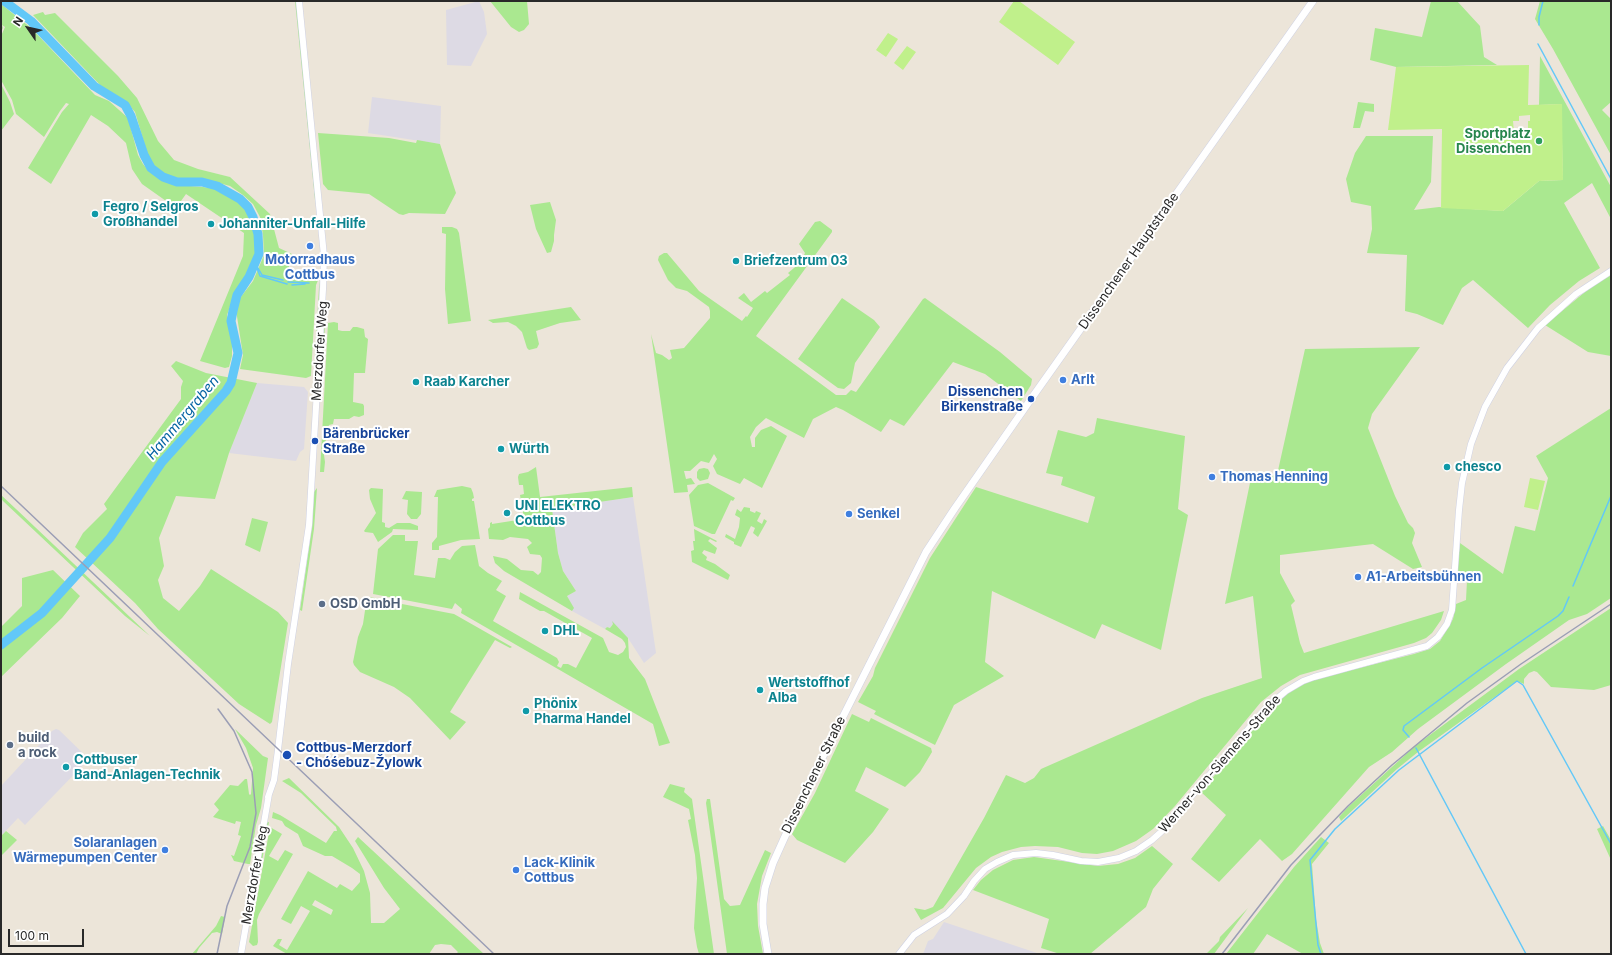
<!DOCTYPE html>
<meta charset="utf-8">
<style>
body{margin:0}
#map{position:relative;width:1612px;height:955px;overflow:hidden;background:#ece5d9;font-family:Inter,sans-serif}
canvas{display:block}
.frame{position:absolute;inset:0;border:2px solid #292929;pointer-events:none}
.north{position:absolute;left:8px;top:8px;width:40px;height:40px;-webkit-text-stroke:3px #fff;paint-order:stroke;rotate:304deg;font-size:11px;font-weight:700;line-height:16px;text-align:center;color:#292929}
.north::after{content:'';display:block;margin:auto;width:14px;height:18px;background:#292929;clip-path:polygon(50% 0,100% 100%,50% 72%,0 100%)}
.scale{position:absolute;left:8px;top:929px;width:76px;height:18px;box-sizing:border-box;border:2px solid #292929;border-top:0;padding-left:5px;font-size:12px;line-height:14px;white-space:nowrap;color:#292929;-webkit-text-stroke:3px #fff;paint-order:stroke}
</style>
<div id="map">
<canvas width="1612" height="955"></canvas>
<div class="frame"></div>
<div class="north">N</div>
<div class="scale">100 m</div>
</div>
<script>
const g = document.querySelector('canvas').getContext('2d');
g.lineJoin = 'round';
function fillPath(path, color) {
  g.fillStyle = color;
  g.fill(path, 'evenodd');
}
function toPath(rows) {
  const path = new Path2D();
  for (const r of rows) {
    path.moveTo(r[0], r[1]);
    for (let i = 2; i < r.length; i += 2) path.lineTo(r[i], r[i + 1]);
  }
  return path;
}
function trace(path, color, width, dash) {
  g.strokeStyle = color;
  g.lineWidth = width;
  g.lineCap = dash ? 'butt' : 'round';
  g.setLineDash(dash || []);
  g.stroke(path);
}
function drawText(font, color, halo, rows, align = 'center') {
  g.font = font + ' Inter,sans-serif';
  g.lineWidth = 4;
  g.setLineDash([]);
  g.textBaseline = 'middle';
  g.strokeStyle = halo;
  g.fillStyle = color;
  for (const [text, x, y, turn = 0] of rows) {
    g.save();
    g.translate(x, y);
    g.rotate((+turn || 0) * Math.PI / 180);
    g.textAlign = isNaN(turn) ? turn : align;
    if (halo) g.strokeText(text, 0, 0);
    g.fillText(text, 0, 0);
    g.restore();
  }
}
const industrial = toPath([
 [479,1,484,12,487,34,471,66,447,65,446,10],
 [372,97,441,106,440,144,368,133],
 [257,383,304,387,308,392,304,449,300,452,296,461,229,453],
 [633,497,656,653,644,663,628,638,613,624,610,628,607,627,605,629,572,611,573,608,567,596,576,591,563,571,558,553,552,509],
 [56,729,59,730,89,759,25,825,18,818,1,836,1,786,52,731],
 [944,922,1040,954,923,954,928,941,933,939]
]);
const green = toPath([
 [295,1,297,1,316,204,315,200],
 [490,1,527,1,529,24,524,30,519,32,511,27],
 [1431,1,1457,1,1480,26,1484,57,1497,65,1396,67,1370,60,1375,28,1422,37],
 [1540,1,1611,1,1611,102,1602,110,1611,119,1611,155,1553,49,1535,19],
 [1,4,31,28,95,95,109,101,128,118,138,155,143,164,149,171,161,180,176,185,203,187,217,189,230,195,239,202,245,209,256,233,256,253,247,276,235,293,227,315,232,341,232,356,229,367,225,368,200,361,243,256,244,233,186,194,176,208,142,184,132,169,126,143,108,126,91,115,51,184,28,168,62,112,69,104,66,103,60,111,44,137,16,114,12,100,1,80,1,36,5,27,2,25,3,28,1,32],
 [43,12,45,15,55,13,118,76,137,98,158,141,174,160,198,169,230,177,270,214,279,248,292,254,286,279,319,278,316,285,311,376,306,378,240,369,243,355,236,310,240,298,253,281,264,255,263,235,260,217,253,204,243,195,230,186,200,178,177,178,164,174,154,167,149,159,135,112,128,104,100,85,33,15],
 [1540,56,1611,187,1611,219,1592,183,1564,203,1600,268,1579,281,1550,305,1528,328,1473,280,1462,288,1443,325,1417,314,1405,311,1407,255,1367,253,1372,229,1371,206,1351,202,1346,179,1355,153,1366,136,1433,136,1431,182,1414,210,1439,207,1503,211,1539,181,1563,180,1561,104,1539,105],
 [1,84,10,102,14,114,1,131],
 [1358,102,1374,104,1374,112,1365,111,1360,128,1353,128],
 [318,133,389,138,416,143,417,140,440,144,456,193,445,214,409,213,403,215,399,214,369,194,328,190,323,184],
 [550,202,556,220,554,235,554,241,551,252,547,253,536,229,530,205],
 [820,221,832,230,832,232,756,336,836,395,846,395,851,390,856,392,923,299,925,298,1000,352,1032,379,1031,385,1021,401,985,374,953,362,904,426,890,419,881,432,843,410,836,407,813,419,804,438,766,418,756,427,750,437,752,447,755,447,755,438,761,430,771,426,787,436,762,488,744,478,740,484,717,474,713,466,717,459,714,454,709,463,701,461,690,471,684,471,686,479,691,478,695,484,687,485,688,492,674,493,651,334,656,353,662,355,669,360,672,358,670,350,684,348,710,318,710,311,709,307,687,291,676,288,668,280,658,260,659,256,664,253,667,253,699,291,742,321,746,316,747,317,753,308,738,298,744,293,751,302,765,291,767,293,790,275,788,273,806,258,804,255,805,253,799,244,815,222],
 [442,227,452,227,457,229,459,233,471,321,448,324,445,289,446,234,442,233],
 [1611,275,1611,356,1588,352,1545,325,1591,287],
 [320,280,315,374,314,374,319,287],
 [842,298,874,320,880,327,855,363,851,383,844,389,838,388,798,359],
 [571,307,581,320,560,323,536,331,539,344,537,348,529,350,527,348,522,332,516,326,508,322,493,323,488,320],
 [325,322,322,391,320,391,324,324],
 [334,322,338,323,338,330,342,331,350,331,353,327,357,327,364,329,365,337,368,339,365,373,354,373,353,402,363,404,364,406,364,415,359,417,354,416,349,419,334,419,333,424,329,425,327,430,324,455,325,462,324,472,320,472,328,323],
 [1420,347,1372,414,1368,428,1395,496,1408,523,1413,528,1415,533,1412,543,1422,567,1413,569,1373,544,1280,555,1280,573,1295,601,1291,605,1300,643,1304,653,1444,611,1441,620,1432,633,1426,638,1414,643,1300,675,1281,686,1261,702,1175,806,1153,829,1136,841,1113,851,1097,854,1082,853,1058,847,1035,846,1021,847,1002,852,991,857,976,868,943,908,921,920,914,908,925,910,933,907,984,818,1006,775,1025,783,1034,778,1041,769,1202,698,1262,678,1253,596,1225,604,1251,478,1277,475,1305,349],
 [176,361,206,373,257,383,229,453,215,499,176,496,159,538,164,566,158,580,163,598,179,611,200,586,211,569,278,612,288,623,272,722,270,724,239,704,158,629,135,603,75,547,83,533,107,509,104,504,112,493,181,399,181,387,183,381,171,366],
 [1611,408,1611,598,1587,614,1569,620,1506,664,1418,729,1392,752,1369,767,1292,854,1282,861,1260,839,1219,882,1191,859,1226,815,1201,792,1268,710,1283,695,1304,682,1414,654,1430,649,1440,641,1453,619,1456,604,1466,600,1467,580,1457,571,1460,543,1503,574,1515,526,1535,531,1548,478,1536,456],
 [1097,418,1185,436,1178,509,1188,515,1161,650,1102,624,1095,639,992,591,985,662,1004,676,954,705,935,745,874,714,876,711,858,702,873,676,875,668,930,558,976,487,1088,523,1095,497,1061,485,1063,477,1046,473,1058,430,1086,437,1094,433],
 [536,467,540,497,632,487,633,497,552,509,558,553,563,571,576,591,567,596,574,608,572,611,504,571,495,563,493,556,507,559,521,570,533,571,538,575,541,572,542,558,540,555,530,554,527,547,532,543,528,539,510,537,503,540,489,539,488,529,490,527,490,523,492,522,492,524,524,519,520,495,524,494,523,485,519,485,518,477,519,474,528,472],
 [704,468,708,469,710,473,708,479,700,481,697,478,697,472,699,469],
 [708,483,735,498,733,501,731,500,715,534,712,534,694,526,689,495,698,485],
 [462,486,471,488,473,493,474,498,472,499,472,501,474,501,480,539,461,540,439,546,439,550,432,550,432,543,437,537,438,497,434,497,437,490],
 [317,488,314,529,302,611,300,610,312,526,314,492],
 [371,488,383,489,382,522,385,523,385,527,389,528,397,523,410,523,418,526,418,530,393,529,392,532,378,542,373,533,365,532,364,531,376,513,370,499,369,490],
 [406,491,422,492,421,514,417,519,411,519,407,514,408,500,402,499],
 [1,495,16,509,150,636,125,616,3,501,1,498],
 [744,507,750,508,750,511,755,513,756,511,761,513,757,521,762,524,764,519,767,521,758,537,753,533,755,528,751,526,741,547,734,544,734,542,725,537,726,534,735,539,739,527,740,518,735,515,737,509,741,512],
 [252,518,268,522,260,552,245,545],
 [694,529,717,541,716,542,710,539,708,541,717,548,715,554,704,550,702,553,707,557,706,560,715,564,730,575,728,580,692,562,691,551,694,550,693,541,695,541],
 [393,535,405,535,405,541,418,541,414,575,435,578,438,558,445,558,450,560,455,552,462,546,475,545,479,566,488,573,502,581,496,590,506,596,493,621,557,658,559,662,557,666,561,668,563,664,568,664,576,668,592,638,544,611,540,611,519,599,520,592,603,638,609,652,618,655,623,652,626,647,625,643,622,639,605,629,607,627,610,628,613,624,612,621,628,638,629,658,645,679,670,743,659,746,653,724,461,613,462,609,455,603,452,609,373,594,378,549],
 [53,570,80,596,62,618,1,677,1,627,22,606,22,578],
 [367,597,390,600,389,607,396,610,400,608,402,604,454,614,512,647,510,648,495,640,450,712,466,722,450,740,410,698,394,687,360,672,354,665,353,662,358,637,363,624],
 [1611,608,1611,685,1594,690,1551,687,1537,672,1534,671,1529,673,1524,679,1524,684,1517,681,1418,752,1397,769,1341,821,1339,817,1348,807,1415,746,1519,669],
 [852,714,869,722,871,718,931,748,932,752,920,772,905,787,866,767,855,791,889,809,873,832,845,863,797,840,792,834,815,793],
 [235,729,263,756,268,758,261,808,256,825,250,864,248,864,234,861,231,855,234,856,241,836,238,835,241,822,236,821,235,824,213,817,219,810,214,804,230,785,238,786,245,779,247,779,249,794,250,795,251,794,253,768,246,748],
 [289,778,339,827,353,848,364,871,370,893,371,923,384,923,400,909,384,888,355,841,358,837,484,954,456,954,458,952,451,945,441,944,435,945,429,954,287,954,273,946,278,939,282,939,279,945,287,950,310,911,301,906,291,924,281,919,308,871,337,888,340,884,352,891,360,882,360,874,352,868,332,856,325,856,303,846,298,834,285,826,282,821,272,818,273,812,280,815,326,843,334,831,337,831,336,827,301,793,282,781],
 [315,900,333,910,331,915,312,905],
 [670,784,685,788,684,792,692,799,714,954,699,954,697,947,694,928,697,878,695,855,688,820,691,819,689,809,663,797],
 [707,799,710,799,724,899,730,906,740,905,765,850,771,853,762,876,757,904,758,926,763,954,727,954,706,803],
 [269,822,256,894,254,894,262,849,264,847,267,826,266,823],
 [1603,826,1611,840,1611,860,1597,829],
 [270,827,282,834,269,856,278,861,285,850,293,854,259,914,257,920,258,942,257,945,253,946,249,942],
 [6,831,17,840,1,856,1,836],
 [1321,837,1329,843,1312,864,1316,919,1320,943,1324,954,1303,954,1267,934,1253,954,1226,954,1294,867],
 [1152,846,1173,864,1153,889,1146,907,1090,954,1060,954,1041,948,1049,919,973,890,981,880,993,870,1013,860,1034,857,1098,866,1118,864,1135,858],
 [1248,908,1214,954,1206,954,1219,941,1220,937],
 [221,916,225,917,222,934,217,932,212,933,199,948,196,954,192,954,216,926]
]);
const pitch = toPath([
 [1014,1,1019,1,1075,42,1058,65,999,22],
 [888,33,898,39,886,57,876,50],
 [907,46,916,52,903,70,894,63],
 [1529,65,1528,105,1562,104,1563,180,1539,181,1503,211,1441,208,1442,129,1388,130,1396,67],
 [1530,115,1530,121,1528,121,1528,131,1514,132,1513,121,1519,121,1519,116],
 [1530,478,1545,481,1538,510,1524,507]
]);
const stream = toPath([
 [1539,25,1539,17,1543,1],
 [1538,44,1611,179],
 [255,263,260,276,287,284],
 [258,268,262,275,283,280],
 [288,282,309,283],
 [292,285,305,284],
 [1573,586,1611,496],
 [1409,737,1403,730,1404,726,1482,668,1558,616,1563,611,1569,597],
 [1416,748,1526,954],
 [1321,954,1318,945,1310,860,1335,829,1399,770,1517,681,1523,685,1611,844]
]);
const river = toPath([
 [1,645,42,613,110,538,162,462,226,391,231,383,238,353,231,321,233,311,237,295,249,277,259,254,258,234,253,217,248,207,240,199,217,186,202,182,177,182,163,177,151,168,144,155,131,116,125,105,94,86,31,21,4,1]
]);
const tertiary = toPath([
 [268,797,274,780,278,750,288,664,309,525,323,289,324,256,299,1],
 [241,954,269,794],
 [899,954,914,935,947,914,964,896,974,881,985,869,997,862,1013,855,1036,853,1053,855,1081,861,1098,862,1119,858,1136,851,1152,840,1161,832,1267,707,1286,691,1303,681,1314,677,1427,646,1438,637,1447,624,1452,610,1459,510,1462,483,1471,444,1485,407,1507,368,1538,328,1576,294,1611,271]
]);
const secondary = toPath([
 [768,954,763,924,763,904,765,888,773,863,805,792,926,552,955,508,1031,399,1313,1]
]);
const rail = toPath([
 [1,486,494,954],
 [217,954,227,906,250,847,256,813,252,772,234,731,218,709],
 [1222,954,1291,865,1348,806,1392,765,1467,703,1521,664,1611,604]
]);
const markers = [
 [1539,141,4,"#2e9e5b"],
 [95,214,4,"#0f9aa8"],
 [211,224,4,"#0f9aa8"],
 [310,246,4,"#3f7fe0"],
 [736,261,4,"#0f9aa8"],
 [1063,380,4,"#3f7fe0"],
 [416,382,4,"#0f9aa8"],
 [1031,399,4,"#1a4fb4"],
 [315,441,4,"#1a4fb4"],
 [501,449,4,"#0f9aa8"],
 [1447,467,4,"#0f9aa8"],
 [1212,477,4,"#3f7fe0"],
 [507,513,4,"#0f9aa8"],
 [849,514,4,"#3f7fe0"],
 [1358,577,4,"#3f7fe0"],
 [322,604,4,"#5c6f8a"],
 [545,631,4,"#0f9aa8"],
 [760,690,4,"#0f9aa8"],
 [526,711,4,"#0f9aa8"],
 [10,745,4,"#5c6f8a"],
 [287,755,5,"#1a4fb4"],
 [66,767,4,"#0f9aa8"],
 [165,850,4,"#3f7fe0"],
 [516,870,4,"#3f7fe0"]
];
const leisureNames = [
 ["Sportplatz",1531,134],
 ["Dissenchen",1531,149]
];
const cultureNames = [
 ["Fegro / Selgros",103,207],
 ["Großhandel",103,222],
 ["Johanniter-Unfall-Hilfe",219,224],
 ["Briefzentrum 03",744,261],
 ["Raab Karcher",424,382],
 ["Würth",509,449],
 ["chesco",1455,467],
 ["UNI ELEKTRO",515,506],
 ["Cottbus",515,521],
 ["DHL",553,631],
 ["Wertstoffhof",768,683],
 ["Alba",768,698],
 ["Phönix",534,704],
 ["Pharma Handel",534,719],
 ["Cottbuser",74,760],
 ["Band-Anlagen-Technik",74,775]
];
const shopNames = [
 ["Motorradhaus",310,260,"center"],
 ["Cottbus",310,275,"center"],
 ["Arlt",1071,380],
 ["Thomas Henning",1220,477],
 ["Senkel",857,514],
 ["A1-Arbeitsbühnen",1366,577],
 ["Solaranlagen",157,843,"right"],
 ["Wärmepumpen Center",157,858,"right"],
 ["Lack-Klinik",524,863],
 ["Cottbus",524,878]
];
const streetNames = [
 ["Dissenchener Hauptstraße",1129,261,-55],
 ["Merzdorfer Weg",320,351,-86],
 ["Werner-von-Siemens-Straße",1220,764,-49],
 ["Dissenchener Straße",814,775,-64],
 ["Merzdorfer Weg",255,875,-80]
];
const transitNames = [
 ["Dissenchen",1023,392,"right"],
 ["Birkenstraße",1023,407,"right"],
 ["Bärenbrücker",323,434],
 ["Straße",323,449],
 ["Cottbus-Merzdorf",296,748],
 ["- Chóśebuz-Žylowk",296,763]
];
const serviceNames = [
 ["OSD GmbH",330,604],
 ["build",18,738],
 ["a rock",18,753]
];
const waterNames = [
 ["Hammergraben",183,418,-50]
];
fillPath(industrial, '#dddae4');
fillPath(green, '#aae890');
fillPath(pitch, '#c0f08b');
trace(stream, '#62c8f8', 1.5);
trace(river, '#62c8f8', 9);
trace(tertiary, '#ced1e3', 7);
trace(secondary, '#ced1e3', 8);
trace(tertiary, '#fff', 6);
trace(secondary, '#fff', 7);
trace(rail, '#9b9eb5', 1.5);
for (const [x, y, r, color] of markers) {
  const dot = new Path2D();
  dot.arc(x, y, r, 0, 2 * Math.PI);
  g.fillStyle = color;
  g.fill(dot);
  trace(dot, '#fff', 1.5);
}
drawText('bold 13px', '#27864d', '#fff', leisureNames, 'right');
drawText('bold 13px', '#0d838f', '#fff', cultureNames, 'left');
drawText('bold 13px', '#366cbe', '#fff', shopNames, 'left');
drawText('13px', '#292929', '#fff', streetNames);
drawText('bold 13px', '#164399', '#fff', transitNames, 'left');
drawText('bold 13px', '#4e5e75', '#fff', serviceNames, 'left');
drawText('italic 14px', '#0363a2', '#fff', waterNames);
</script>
